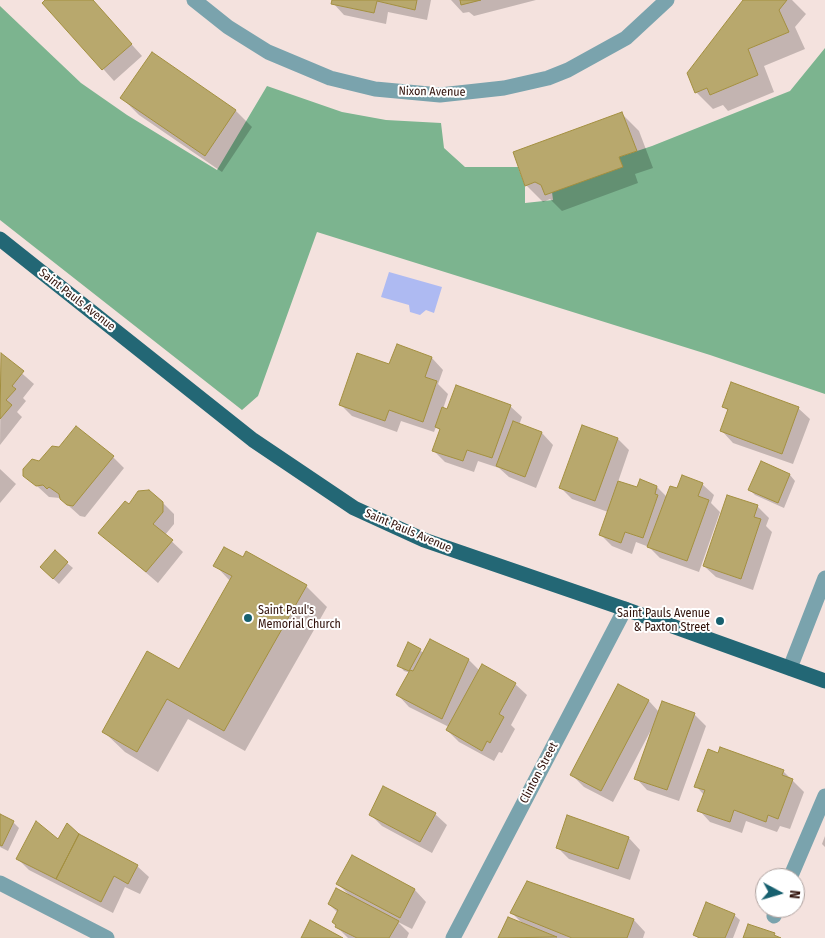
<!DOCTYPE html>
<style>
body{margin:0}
#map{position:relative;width:825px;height:938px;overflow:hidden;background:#f4e2de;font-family:"Fira Sans Condensed",sans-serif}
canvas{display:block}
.north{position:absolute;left:755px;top:868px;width:50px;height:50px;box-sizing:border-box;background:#fff;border:1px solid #ada09d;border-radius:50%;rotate:96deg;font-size:14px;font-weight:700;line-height:20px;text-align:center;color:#31120b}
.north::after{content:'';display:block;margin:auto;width:18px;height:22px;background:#17606f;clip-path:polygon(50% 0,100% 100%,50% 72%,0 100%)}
</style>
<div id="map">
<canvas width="825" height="938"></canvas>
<div class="north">N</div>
</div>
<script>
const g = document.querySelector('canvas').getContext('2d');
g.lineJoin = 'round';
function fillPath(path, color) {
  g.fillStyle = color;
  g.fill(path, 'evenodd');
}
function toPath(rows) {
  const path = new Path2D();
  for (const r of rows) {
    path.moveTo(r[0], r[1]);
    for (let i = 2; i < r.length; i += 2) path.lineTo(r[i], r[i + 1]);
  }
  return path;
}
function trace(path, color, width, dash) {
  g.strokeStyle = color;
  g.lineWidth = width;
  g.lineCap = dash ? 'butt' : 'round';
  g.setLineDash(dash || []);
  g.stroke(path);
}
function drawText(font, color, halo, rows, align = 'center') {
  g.font = font + ' "Fira Sans Condensed",sans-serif';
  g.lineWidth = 4;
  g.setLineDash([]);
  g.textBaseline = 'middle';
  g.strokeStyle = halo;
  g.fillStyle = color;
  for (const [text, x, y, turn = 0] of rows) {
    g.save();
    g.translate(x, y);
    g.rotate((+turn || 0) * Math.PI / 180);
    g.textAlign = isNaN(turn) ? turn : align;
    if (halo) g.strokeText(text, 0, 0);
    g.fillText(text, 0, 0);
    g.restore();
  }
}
const forest = toPath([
 [0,6,81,83,127,115,217,170,267,86,342,112,386,120,441,123,444,148,465,167,518,167,525,186,525,203,553,200,552,192,622,166,619,157,652,146,790,91,825,48,825,394,710,355,317,232,258,396,242,410,0,220]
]);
const water = toPath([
 [389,272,442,287,434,313,426,310,420,315,410,312,409,305,381,297]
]);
const shadow = toPath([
 [47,0,92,0,142,56,114,81,44,3],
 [334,0,431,0,427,20,388,12,386,24,344,15,333,3],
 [451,0,536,0,474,16,469,12,463,13],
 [745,0,792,0,806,14,795,27,805,49,764,66,774,92,728,111,723,105,713,109,696,92],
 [152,54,236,111,252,127,222,172,139,115,122,98],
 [622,114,639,131,653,168,635,174,638,183,562,211,550,199,543,202,526,185],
 [397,346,432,358,443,370,438,384,448,394,443,409,448,411,510,406,522,417,519,425,542,433,553,445,536,488,509,477,499,468,478,461,474,472,445,462,434,451,441,431,436,427,434,432,401,421,397,432,352,416,340,404,390,366],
 [1,355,34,384,23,398,26,401,17,412,22,417,0,445],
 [723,406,798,408,810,419,793,464,733,443,722,431,729,412],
 [618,439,629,450,618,482,638,489,657,487,667,497,678,490,702,484,714,495,711,503,720,512,699,572,660,558,649,547,636,542,632,554,612,546,601,535,608,512,572,499,560,487],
 [113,457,124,468,85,517,80,516,60,498,49,497,25,475,40,463],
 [761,463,790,475,795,481,784,508,755,495,750,490],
 [0,469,16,484,0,503],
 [162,502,174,514,174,524,165,535,183,552,158,583,100,533,129,505],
 [757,506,769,518,766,526,772,532,753,590,716,577,704,566],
 [243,559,306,586,327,607,245,751,188,719,158,772,125,752,104,732,180,671,231,582,215,565],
 [67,563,73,568,59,584,47,573],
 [431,641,469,660,480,671,515,684,527,695,511,725,515,729,502,753,499,752,494,761,459,742,447,730,449,727,409,707,398,695,411,673,404,671,399,665,409,644,424,653],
 [618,685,649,701,659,712,694,714,706,726,679,801,647,790,636,778,651,730,613,802,584,787,572,775],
 [783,771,804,792,790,829,780,826,777,832,746,821,742,833,710,822,699,810,704,795,696,786],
 [435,814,447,825,432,853,382,826,371,815],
 [0,816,13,822,19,828,8,851,0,847],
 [78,835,137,866,149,877,140,894,125,887,113,913,29,870,18,859,59,841],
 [825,836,825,847,822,844],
 [629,838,640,850,630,880,569,859,557,847],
 [353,857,415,890,426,902,412,929,398,922,409,933,407,938,348,938,336,926,338,913,329,904,349,895,338,884],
 [512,913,634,920,645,932,643,938,499,938,509,919,524,925],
 [734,915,740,920,733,938,698,938,694,935]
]);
const building = toPath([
 [45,0,93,0,132,44,102,70,42,3,45,0],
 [332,0,417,0,415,10,377,1,374,13,331,4,332,0],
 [460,0,481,0,461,5,460,0],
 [743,0,787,0,779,10,789,32,748,49,758,75,710,95,707,88,695,93,687,73,743,0],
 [152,52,236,110,205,156,120,98,152,52],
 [622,112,637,151,619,157,623,167,545,195,541,185,535,182,525,186,513,152,622,112],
 [397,344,432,357,425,377,437,381,423,422,389,410,385,421,339,405,357,353,389,364,397,344],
 [1,353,24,371,12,386,16,389,6,400,12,405,0,419,1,353],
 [731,382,799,407,782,454,720,431,728,409,722,407,731,382],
 [456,385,511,405,492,458,467,450,463,461,432,451,440,429,435,427,442,407,447,409,456,385],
 [513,421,542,432,525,477,496,466,513,421],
 [582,425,618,438,595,501,559,488,582,425],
 [76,426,114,456,73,506,67,505,60,499,59,494,49,487,47,489,43,485,36,486,23,476,23,469,32,459,39,461,52,446,59,447,76,426],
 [761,461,790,474,778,503,748,490,761,461],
 [682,475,703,483,698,496,709,500,687,561,647,547,670,486,677,488,682,475],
 [640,479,657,486,655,494,658,495,643,538,625,532,621,543,599,535,618,481,637,487,640,479],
 [149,490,163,502,163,512,153,524,173,540,146,572,98,533,125,501,129,504,138,491,149,490],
 [727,495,758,505,754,517,761,519,741,579,703,566,727,495],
 [224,547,243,557,246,551,307,585,224,731,167,699,137,752,102,732,147,651,179,669,232,576,213,566,224,547],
 [55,550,68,562,53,579,40,567,55,550],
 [430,639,469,659,442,719,396,695,410,670,413,671,430,639],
 [408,642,421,649,409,671,397,666,408,642],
 [482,664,516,683,499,714,504,717,490,743,487,741,482,751,446,730,482,664],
 [618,684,649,700,601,791,570,775,618,684],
 [662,701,695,713,667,790,634,779,662,701],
 [720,747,784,770,782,775,793,779,778,819,768,815,766,822,734,810,730,822,697,811,705,790,694,787,708,749,718,753,720,747],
 [383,786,436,813,420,842,369,815,383,786],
 [0,814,14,821,2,846,0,845,0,814],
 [567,815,629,837,618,869,556,848,567,815],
 [36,821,58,839,67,823,79,834,56,879,16,859,36,821],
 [79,834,138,865,128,884,114,876,101,902,56,879,79,834],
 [352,855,415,889,400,918,336,884,352,855],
 [527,881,634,919,627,938,572,938,510,913,527,881],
 [336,888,399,921,389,938,357,938,335,927,336,925,332,922,338,910,328,904,336,888],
 [706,902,735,914,725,938,700,938,693,935,706,902],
 [508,917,557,937,498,938,508,917],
 [310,920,343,938,301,938,310,920],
 [748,924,775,933,774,935,781,938,743,938,748,924]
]);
const minor = toPath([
 [194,0,228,27,268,52,330,78,375,89,440,95,504,88,548,78,568,70,626,38,667,0],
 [790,668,825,578],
 [790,878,825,796],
 [0,883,107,938],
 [774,916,777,908],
 [453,938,625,609]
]);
const major = toPath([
 [0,239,253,440,354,508,424,540,625,609,825,681]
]);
const markers = [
 [248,618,5,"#17606f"],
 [720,621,5,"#17606f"]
];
const streetNames = [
 ["Nixon Avenue",432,92,1],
 ["Saint Pauls Avenue",77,300,38],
 ["Saint Pauls Avenue",408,531,23],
 ["Clinton Street",539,773,-62]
];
const poiNames = [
 ["Saint Paul's",258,611],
 ["Memorial Church",258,625],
 ["Saint Pauls Avenue",710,614,"right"],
 ["& Paxton Street",710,628,"right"]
];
fillPath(forest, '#7cb48f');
fillPath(water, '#aebaf2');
fillPath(shadow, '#0003');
fillPath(building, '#b8a86d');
trace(building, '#a38f3f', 1);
trace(minor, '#7aa3ad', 15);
trace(major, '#236775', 15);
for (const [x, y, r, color] of markers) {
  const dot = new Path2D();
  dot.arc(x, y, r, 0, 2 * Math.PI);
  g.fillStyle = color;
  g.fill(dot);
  trace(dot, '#fff', 2);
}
drawText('12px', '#31120b', '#fff', streetNames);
drawText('12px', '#31120b', '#fff', poiNames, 'left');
</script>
